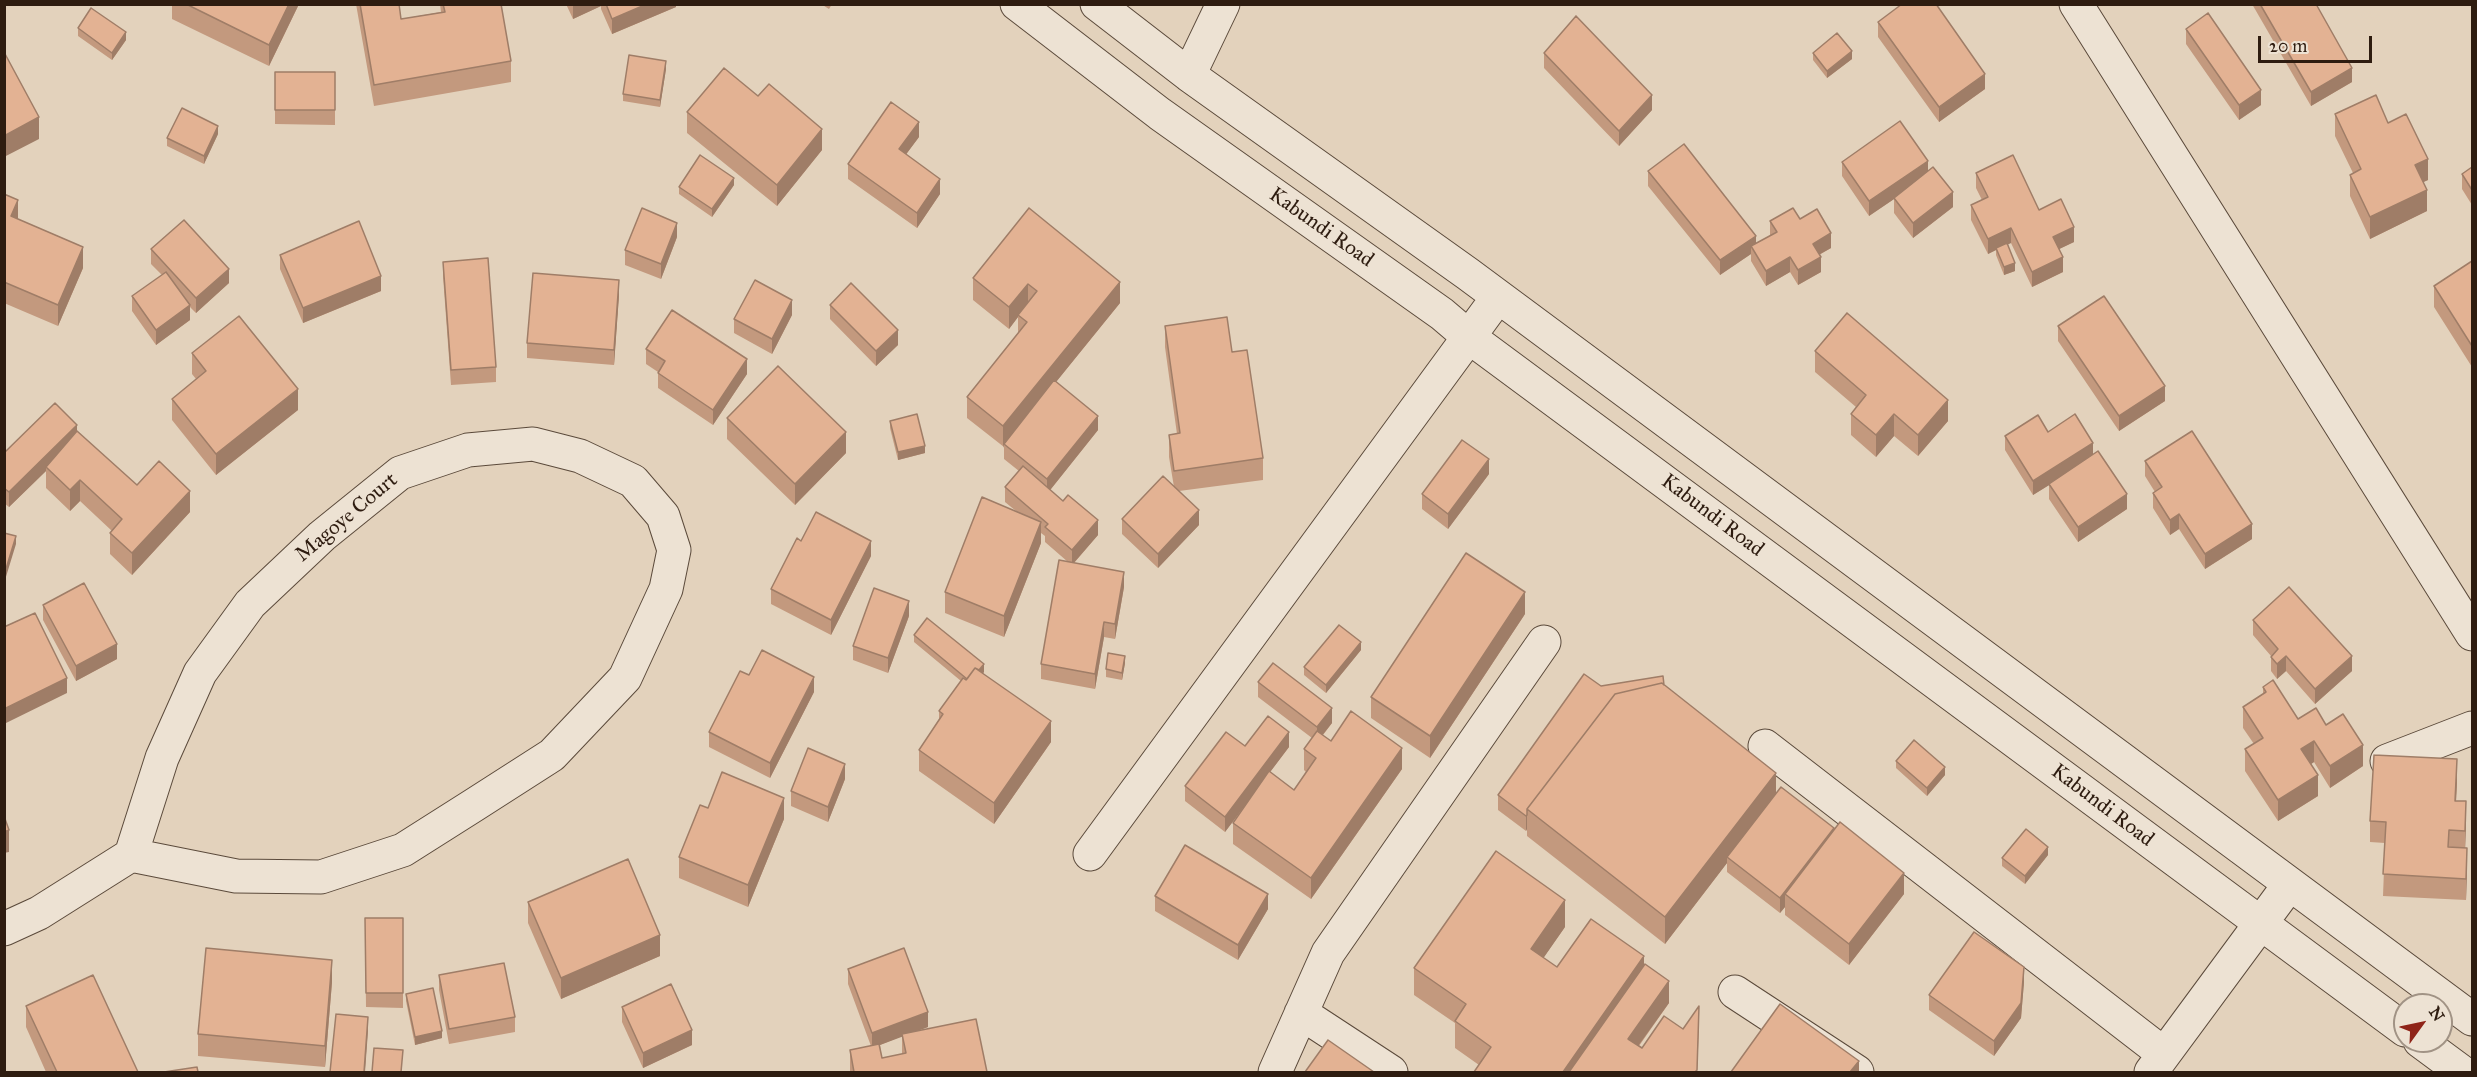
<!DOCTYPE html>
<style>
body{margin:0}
#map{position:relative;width:2477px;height:1077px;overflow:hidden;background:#e3d2bc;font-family:"IM FELL Great Primer",serif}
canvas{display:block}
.frame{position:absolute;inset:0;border:6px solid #2e1c10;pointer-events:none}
.north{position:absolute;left:2393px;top:993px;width:60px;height:60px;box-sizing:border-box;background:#ede2d3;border:2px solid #a19385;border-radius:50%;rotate:57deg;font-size:16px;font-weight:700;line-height:24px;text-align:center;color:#2e1c10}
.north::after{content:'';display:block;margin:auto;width:21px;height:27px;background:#8f2418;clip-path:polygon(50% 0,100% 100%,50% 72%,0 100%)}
.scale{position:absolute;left:2258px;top:36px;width:114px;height:27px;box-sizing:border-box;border:3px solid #2e1c10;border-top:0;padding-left:8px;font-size:18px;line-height:21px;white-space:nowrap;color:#2e1c10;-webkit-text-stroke:4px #ede2d3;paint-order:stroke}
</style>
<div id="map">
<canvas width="2477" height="1077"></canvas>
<div class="frame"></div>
<div class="north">N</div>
<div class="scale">20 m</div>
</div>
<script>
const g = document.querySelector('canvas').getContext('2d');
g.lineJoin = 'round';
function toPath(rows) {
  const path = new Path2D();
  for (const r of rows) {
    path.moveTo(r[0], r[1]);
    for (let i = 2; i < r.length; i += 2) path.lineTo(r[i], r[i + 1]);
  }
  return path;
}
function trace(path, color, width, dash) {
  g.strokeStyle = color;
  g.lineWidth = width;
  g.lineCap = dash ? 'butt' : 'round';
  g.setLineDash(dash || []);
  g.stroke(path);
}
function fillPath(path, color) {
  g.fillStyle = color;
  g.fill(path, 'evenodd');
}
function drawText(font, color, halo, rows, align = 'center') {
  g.font = font + ' "IM FELL Great Primer",serif';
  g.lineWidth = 6;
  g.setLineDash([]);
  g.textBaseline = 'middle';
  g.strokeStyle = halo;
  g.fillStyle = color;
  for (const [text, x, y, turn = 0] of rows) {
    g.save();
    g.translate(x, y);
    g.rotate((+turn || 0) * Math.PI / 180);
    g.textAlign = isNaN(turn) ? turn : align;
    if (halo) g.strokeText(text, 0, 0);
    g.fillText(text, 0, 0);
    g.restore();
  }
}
const minor = toPath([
 [1017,4,1160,114,1442,314,1469,337,2405,1030],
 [1097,4,1189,75,1468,274,2472,1019],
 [2076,4,2472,634],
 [1189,75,1223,4],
 [1765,746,2164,1054],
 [2387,761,2472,728],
 [1090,854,1498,297],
 [4,929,39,913,131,855,162,758,200,673,250,604,322,536,400,473,468,450,533,444,580,456,633,481,663,516,674,550,666,589,625,678,552,755,474,805,403,850,321,877,236,876,131,855],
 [1735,992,1857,1072],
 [1301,1013,1391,1072],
 [2420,1041,2462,1072],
 [1275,1072,1328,953,1544,642],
 [2151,1072,2289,885]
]);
const wall = toPath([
 [172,4,299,4,269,66,172,19],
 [356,4,399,4,401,19,441,12,440,4,501,4,511,61,511,82,374,106],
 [566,4,676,4,676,7,612,34,601,9,601,6,573,19],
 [821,4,832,4,829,9],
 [2252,4,2316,4,2352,82,2311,106],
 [1878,22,1985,89,1939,122,1878,37],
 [78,28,126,40,112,60,78,36],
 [2186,29,2261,105,2239,120,2186,44],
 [1544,53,1652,110,1619,146,1544,68],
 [1813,53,1852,59,1827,78,1813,60],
 [666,69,660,107,623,101,623,94],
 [275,72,335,72,335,125,275,124],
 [687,112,822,150,777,206,687,133],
 [2335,114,2388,123,2428,180,2423,182,2427,211,2370,239,2350,196,2350,175,2353,173,2335,136],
 [218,134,204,164,167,146,167,138],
 [919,137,906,154,940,194,917,228,848,179,848,164],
 [1842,162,1928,171,1953,207,1913,238,1894,213,1894,199,1869,216,1842,176],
 [2472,167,2472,205,2462,189,2462,174],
 [1648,171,1756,244,1770,236,1770,221,1800,219,1831,248,1819,255,1821,272,1798,285,1790,272,1766,286,1751,261,1751,254,1720,275,1648,186],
 [1976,173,2039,210,2074,242,2059,249,2063,272,2032,287,2011,243,2008,244,2015,271,2004,275,1996,255,1996,250,1988,254,1971,220,1971,205,1982,200,1976,188],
 [734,185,712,217,679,194,679,187],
 [4,194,18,219,83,268,58,326,4,303],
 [1029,208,1120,303,1056,382,1098,430,1050,490,1098,535,1074,563,1124,587,1115,639,1104,637,1095,689,1041,679,1041,664,1068,562,1045,542,1045,536,1041,533,1041,543,1004,637,945,613,945,592,1016,511,1005,502,1005,487,1019,471,1004,459,1004,447,967,418,967,397,1018,333,1018,317,1009,329,973,300,973,278],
 [677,237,661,279,625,265,625,250],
 [151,249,229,283,196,313,190,307,190,320,156,345,132,311,132,296,162,275,151,264],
 [280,255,381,291,303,323,280,269],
 [2472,261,2472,367,2434,307,2434,286],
 [443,262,496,367,496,382,451,385,443,276],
 [619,295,614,365,527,358,527,343],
 [830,305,898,345,876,366,830,319],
 [792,315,772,354,734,333,734,319],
 [1165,326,1232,352,1263,458,1263,480,1179,491,1199,525,1158,568,1122,534,1122,519,1174,487,1169,457,1169,435,1177,434,1165,347],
 [2058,326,2165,401,2119,431,2058,341],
 [646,349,747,374,713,425,658,388,658,372,646,364],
 [1815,351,1948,421,1918,456,1894,436,1876,457,1851,435,1851,414,1856,407,1815,372],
 [192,353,298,410,216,475,172,420,172,399,196,379,192,374],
 [727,418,846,453,795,505,727,439],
 [890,421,925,453,898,460,890,428],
 [77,432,137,485,190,512,132,575,110,554,110,533,112,531,80,501,70,511,46,488,46,471,9,507,4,503,4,453],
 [2048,432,2093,454,2127,509,2078,542,2049,499,2049,485,2033,495,2005,450,2005,436],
 [2145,461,2252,539,2205,569,2179,529,2170,535,2153,508,2153,493,2155,492,2145,476],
 [1489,474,1448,529,1422,509,1422,494],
 [871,556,831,635,771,604,771,589],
 [43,605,117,659,76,681,43,620],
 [1525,614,1430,758,1371,718,1371,697],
 [909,616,888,673,853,660,853,646],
 [2253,620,2352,671,2315,704,2286,671,2277,679,2271,671,2271,656,2253,635],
 [914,635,984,672,983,673,1051,742,994,824,919,771,919,750,939,719,939,711,961,681,914,642],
 [1361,650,1326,693,1304,675,1304,667],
 [1125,663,1122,680,1106,677,1106,669],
 [749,675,814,692,770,778,709,747,709,732],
 [1258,682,1332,723,1323,735,1331,741,1402,769,1311,899,1233,844,1233,823,1250,799,1225,832,1185,801,1185,786,1245,746,1289,747,1270,772,1294,790,1306,772,1304,770,1304,749,1312,738,1258,697],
 [1664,685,1776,794,1834,830,1904,894,1849,965,1785,915,1785,907,1780,913,1727,872,1727,863,1665,944,1527,836,1527,829,1526,831,1498,810,1498,795,1601,686],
 [2263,687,2298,719,2326,725,2363,766,2330,788,2314,762,2311,764,2318,796,2278,821,2245,771,2245,749,2254,744,2243,728,2243,707,2263,694],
 [1896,761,1945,775,1927,796,1896,768],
 [845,779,828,822,791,806,791,791],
 [2457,781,2456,801,2466,823,2465,848,2467,870,2466,900,2383,896,2385,843,2370,842,2370,821],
 [708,808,784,819,748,907,679,878,679,857],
 [2048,855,2025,884,2002,866,2002,858],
 [1155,896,1268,909,1238,960,1155,911],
 [528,902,660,956,561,999,528,923],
 [365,918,403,918,403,1008,366,1007],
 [1565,927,1543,958,1557,967,1644,967,1669,1003,1639,1046,1642,1048,1683,1029,1699,1027,1697,1072,1479,1065,1455,1048,1455,1023,1414,995,1414,968],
 [848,969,928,1027,914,1032,987,1072,850,1072,850,1050,871,1046,848,984],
 [902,1036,902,1054,882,1058,880,1045],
 [439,975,515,1017,515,1032,449,1044,439,990],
 [332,982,325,1067,198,1056,198,1034],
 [2024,982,2021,1018,1994,1056,1929,1010,1929,995],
 [406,994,442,1038,415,1045,406,1001],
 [26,1006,138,1072,46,1072,26,1027],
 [622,1007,692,1045,643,1068,622,1022]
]);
const shadedWall = toPath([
 [289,4,299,4,269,66,269,45],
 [573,4,601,4,601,6,573,19],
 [647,4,676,4,676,7,612,34,612,19],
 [126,32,126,40,112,60,112,53],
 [1852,51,1852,59,1827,78,1827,71],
 [666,61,666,69,660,107,660,100],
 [2352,68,2352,82,2311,106,2311,92],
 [1985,74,1985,89,1939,122,1939,107],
 [2261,90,2261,105,2239,120,2239,105],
 [1652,95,1652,110,1619,146,1619,131],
 [39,117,39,139,4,157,4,136],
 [919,122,919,137,899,164,899,149],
 [218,126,218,134,204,164,204,156],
 [822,129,822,150,777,206,777,185],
 [2428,159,2428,180,2415,186,2415,165],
 [1928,161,1928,176,1869,216,1869,201],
 [734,178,734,185,712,217,712,209],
 [940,179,940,194,917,228,917,213],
 [2427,190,2427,211,2370,239,2370,217],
 [1953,192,1953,207,1913,238,1913,223],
 [18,200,18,221,11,216],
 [677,223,677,237,661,279,661,264],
 [2074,227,2074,242,2053,252,2053,237],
 [2011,228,2011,243,1997,249,1996,248,1996,250,1988,254,1988,239],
 [1831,233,1831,248,1813,258,1813,244],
 [1756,236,1756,251,1751,246,1751,254,1720,275,1720,260],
 [83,247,83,268,58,326,58,305],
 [1790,257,1790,272,1766,286,1766,271],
 [1821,257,1821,272,1798,285,1798,270],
 [2063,257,2063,272,2032,287,2032,272],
 [2015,263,2015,271,2004,275,2004,267],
 [229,269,229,283,196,313,196,298],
 [381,276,381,291,303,323,303,308],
 [619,280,619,295,614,365,614,350],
 [1120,282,1120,303,1005,445,1004,444,1003,448,1003,426],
 [1028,284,1028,305,1018,315,1018,317,1009,329,1009,307],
 [792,300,792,315,772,354,772,339],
 [190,305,190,320,156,345,156,330],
 [898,330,898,345,876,366,876,351],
 [747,359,747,374,713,425,713,410],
 [2165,386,2165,401,2119,431,2119,416],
 [298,389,298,410,216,475,216,454],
 [1948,400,1948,421,1918,456,1918,435],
 [1894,414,1894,436,1876,457,1876,435],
 [1098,416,1098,430,1047,494,1047,479],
 [77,425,77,440,46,467,46,471,9,507,9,492],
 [846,432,846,453,795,505,795,484],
 [2093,443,2093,458,2033,495,2033,481],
 [925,446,925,453,898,460,898,452],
 [1489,459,1489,474,1448,529,1448,514],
 [80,480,80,501,70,511,70,490],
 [190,491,190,512,132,575,132,553],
 [2127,494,2127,509,2078,542,2078,527],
 [1199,510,1199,525,1158,568,1158,554],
 [2179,514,2179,529,2170,535,2170,520],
 [1098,520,1098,535,1072,565,1072,550],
 [1041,522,1041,543,1004,637,1004,616],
 [2252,524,2252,539,2205,569,2205,554],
 [16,536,16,544,5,580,5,572],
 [871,541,871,556,831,635,831,620],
 [1124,572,1124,587,1115,639,1115,624],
 [1525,592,1525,614,1430,758,1430,736],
 [909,601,909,616,888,673,888,658],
 [1104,622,1104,637,1095,689,1095,674],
 [1361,642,1361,650,1326,693,1326,685],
 [117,644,117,659,76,681,76,666],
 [1125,656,1125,663,1122,680,1122,673],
 [2286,656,2286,671,2277,679,2277,664],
 [2352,656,2352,671,2315,704,2315,689],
 [984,664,984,672,970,689,970,681],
 [814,677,814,692,770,778,770,763],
 [67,678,67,693,4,724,4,709],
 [1332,708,1332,723,1317,742,1317,727],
 [1051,721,1051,742,994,824,994,803],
 [1289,732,1289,747,1225,832,1225,817],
 [2314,741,2314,762,2301,771,2301,749],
 [2363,745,2363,766,2330,788,2330,766],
 [1402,748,1402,769,1311,899,1311,878],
 [2457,759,2457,781,2455,822,2455,801],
 [845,764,845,779,828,822,828,807],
 [1945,767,1945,775,1927,796,1927,788],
 [1776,773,1776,800,1727,857,1727,863,1665,944,1665,917],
 [2318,775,2318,796,2278,821,2278,800],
 [784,798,784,819,748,907,748,885],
 [2466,801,2466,823,2465,852,2465,831],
 [1527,815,1527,829,1526,831,1526,816],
 [1834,828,1834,843,1785,894,1785,907,1780,913,1780,898],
 [9,830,9,852,4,853,4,832],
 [2048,847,2048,855,2025,884,2025,876],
 [2467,848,2467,870,2466,900,2466,879],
 [1904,873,1904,894,1849,965,1849,944],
 [1268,894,1268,909,1238,960,1238,945],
 [1565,900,1565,927,1531,976,1531,949],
 [660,935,660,956,561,999,561,978],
 [1644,956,1644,983,1581,1072,1563,1072],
 [332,960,332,982,325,1067,325,1046],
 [2024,967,2024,982,2021,1018,1994,1056,1994,1041],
 [1669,981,1669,1003,1628,1060,1628,1039],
 [1699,1006,1697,1072,1695,1072],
 [928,1012,928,1027,872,1048,872,1033],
 [368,1017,368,1031,365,1072,364,1072],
 [692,1030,692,1045,643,1068,643,1053],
 [442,1031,442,1038,415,1045,415,1037],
 [1859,1061,1859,1072,1850,1072]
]);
const building = toPath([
 [186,4,289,4,269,45,186,4],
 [360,4,399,4,401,19,445,12,443,4,501,4,511,61,374,85,360,4],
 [606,4,647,4,612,19,606,4],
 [1902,4,1936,4,1985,74,1939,107,1878,22,1902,4],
 [2260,4,2316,4,2352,68,2311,92,2260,4],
 [91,8,126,32,112,53,78,28,91,8],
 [2208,13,2261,90,2239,105,2186,29,2208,13],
 [1576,16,1652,95,1619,131,1544,53,1576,16],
 [1837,33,1852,51,1827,71,1813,53,1837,33],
 [4,52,39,117,4,136,4,52],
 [629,55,666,61,660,100,623,94,629,55],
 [724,68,758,96,769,84,822,129,777,185,687,112,724,68],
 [275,72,335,72,335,110,275,110,275,72],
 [2376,95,2388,123,2406,114,2428,159,2415,165,2427,190,2370,217,2350,175,2361,169,2335,114,2376,95],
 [891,102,919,122,899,149,940,179,917,213,848,164,891,102],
 [182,108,218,126,204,156,167,138,182,108],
 [1900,121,1928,161,1869,201,1842,162,1900,121],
 [1684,144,1756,236,1720,260,1648,171,1684,144],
 [700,155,734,178,712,209,679,187,700,155],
 [2013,155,2039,210,2061,199,2074,227,2053,237,2063,257,2032,272,2011,228,1988,239,1971,205,1988,197,1976,173,2013,155],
 [1933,167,1953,192,1913,223,1894,198,1933,167],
 [2472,167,2472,190,2462,174,2472,167],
 [4,194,18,200,11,216,83,247,58,305,4,282,4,194],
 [642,208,677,223,661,264,625,250,642,208],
 [1029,208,1120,282,1003,426,967,397,1027,322,1018,315,1037,291,1028,284,1009,307,973,278,1029,208],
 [1793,208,1800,219,1817,209,1831,233,1813,244,1821,257,1798,270,1790,257,1766,271,1751,246,1777,232,1770,221,1793,208],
 [184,220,229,269,196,298,151,249,184,220],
 [359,221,381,276,303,308,280,255,359,221],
 [2007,243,2015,263,2004,267,1996,248,2007,243],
 [488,258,496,367,451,370,443,262,488,258],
 [2472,261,2472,346,2434,286,2472,261],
 [166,272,190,305,156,330,132,296,166,272],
 [533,273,619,280,614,350,527,343,533,273],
 [755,280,792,300,772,339,734,319,755,280],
 [851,283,898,330,876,351,830,305,851,283],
 [2104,296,2165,386,2119,416,2058,326,2104,296],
 [672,310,747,359,713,410,658,373,665,361,646,349,672,310],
 [1847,313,1948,400,1918,435,1894,414,1876,435,1851,414,1866,395,1815,351,1847,313],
 [239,316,298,389,216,454,172,399,206,371,192,353,239,316],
 [1227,317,1232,352,1247,350,1263,458,1174,471,1169,435,1180,433,1165,326,1227,317],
 [778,366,846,432,795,484,727,418,778,366],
 [1054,380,1098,416,1047,479,1004,444,1054,380],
 [55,403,77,425,9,492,4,488,4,453,55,403],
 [917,414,925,446,898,452,890,421,917,414],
 [2075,414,2093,443,2033,481,2005,436,2038,415,2048,432,2075,414],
 [77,431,137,485,159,461,190,491,132,553,110,533,122,519,80,480,70,490,46,467,77,431],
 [2192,431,2252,524,2205,554,2179,514,2170,520,2153,493,2162,487,2145,461,2192,431],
 [1462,440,1489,459,1448,514,1422,494,1462,440],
 [2098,451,2127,494,2078,527,2049,484,2098,451],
 [1023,466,1063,501,1068,495,1098,520,1072,550,1045,527,1048,524,1005,487,1023,466],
 [1163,476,1199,510,1158,554,1122,519,1163,476],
 [982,497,1041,522,1004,616,945,592,982,497],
 [816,512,871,541,831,620,771,589,797,538,801,541,816,512],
 [4,533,16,536,5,572,4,572,4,533],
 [1466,553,1525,592,1430,736,1371,697,1466,553],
 [1059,560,1124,572,1115,624,1104,622,1095,674,1041,664,1059,560],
 [84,583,117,644,76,666,43,605,84,583],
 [2289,587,2352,656,2315,689,2286,656,2277,664,2271,657,2278,649,2253,620,2289,587],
 [874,588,909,601,888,658,853,646,874,588],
 [35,613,67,678,4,709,4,627,35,613],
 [927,618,984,664,979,670,975,668,967,679,914,635,927,618],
 [1339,625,1361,642,1326,685,1304,667,1339,625],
 [762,650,814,677,770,763,709,732,740,671,749,675,762,650],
 [1108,653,1125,656,1122,673,1106,669,1108,653],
 [1273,663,1332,708,1317,727,1258,682,1273,663],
 [975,668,1051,721,994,803,919,750,943,714,939,711,963,678,966,680,975,668],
 [1584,674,1601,686,1663,676,1664,685,1662,683,1615,694,1527,809,1527,815,1526,816,1498,795,1584,674],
 [2273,680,2298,719,2316,708,2326,725,2343,714,2363,745,2330,766,2314,741,2301,749,2318,775,2278,800,2245,749,2263,738,2243,707,2266,692,2263,687,2273,680],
 [1662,683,1776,773,1665,917,1527,809,1615,694,1662,683],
 [1351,711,1402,748,1311,878,1233,823,1269,771,1294,790,1316,758,1304,749,1317,731,1331,741,1351,711],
 [1268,716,1289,732,1225,817,1185,786,1226,732,1245,746,1268,716],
 [1914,740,1945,767,1927,788,1896,761,1914,740],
 [808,748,845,764,828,807,791,791,808,748],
 [2374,755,2457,759,2455,801,2466,801,2465,831,2449,830,2448,847,2467,848,2466,879,2383,874,2386,822,2370,821,2374,755],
 [722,772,784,798,748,885,679,857,700,805,708,808,722,772],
 [1781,787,1834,828,1780,898,1727,857,1781,787],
 [4,816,9,830,4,832,4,816],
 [1840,822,1904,873,1849,944,1785,894,1840,822],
 [2026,829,2048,847,2025,876,2002,858,2026,829],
 [1185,845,1268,894,1238,945,1155,896,1185,845],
 [1496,851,1565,900,1531,949,1557,967,1591,919,1644,956,1563,1072,1474,1072,1491,1047,1455,1021,1466,1004,1414,968,1496,851],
 [628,859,660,935,561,978,528,902,628,859],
 [365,918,403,918,403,993,366,993,365,918],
 [1974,932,2024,967,2021,1003,1994,1041,1929,995,1974,932],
 [206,948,332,960,325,1046,198,1034,206,948],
 [904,948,928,1012,872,1033,848,969,904,948],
 [504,963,515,1017,449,1029,439,975,504,963],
 [1645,964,1669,981,1628,1039,1642,1048,1664,1016,1683,1029,1699,1006,1697,1070,1695,1072,1569,1072,1645,964],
 [93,975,138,1072,57,1072,26,1006,93,975],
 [671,984,692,1030,643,1053,622,1007,671,984],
 [433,988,442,1031,415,1037,406,994,433,988],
 [1780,1004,1859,1061,1850,1072,1731,1072,1780,1004],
 [336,1014,368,1017,364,1072,330,1072,336,1014],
 [976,1019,987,1072,854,1072,850,1050,879,1044,882,1058,906,1053,902,1034,976,1019],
 [1328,1040,1374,1072,1305,1072,1328,1040],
 [374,1048,403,1050,401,1072,372,1072,374,1048],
 [197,1067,198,1072,164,1072,197,1067]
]);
const streetNames = [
 ["Kabundi Road",1321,228,35],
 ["Kabundi Road",1712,516,37],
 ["Magoye Court",347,518,-40],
 ["Kabundi Road",2102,806,37]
];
trace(minor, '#5b4a3b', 35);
trace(minor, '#ede2d3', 33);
fillPath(wall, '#c3997e');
fillPath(shadedWall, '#9f7d67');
fillPath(building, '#e3b293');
trace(building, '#9f7d67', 1.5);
drawText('21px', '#2e1c10', '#ede2d3', streetNames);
</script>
